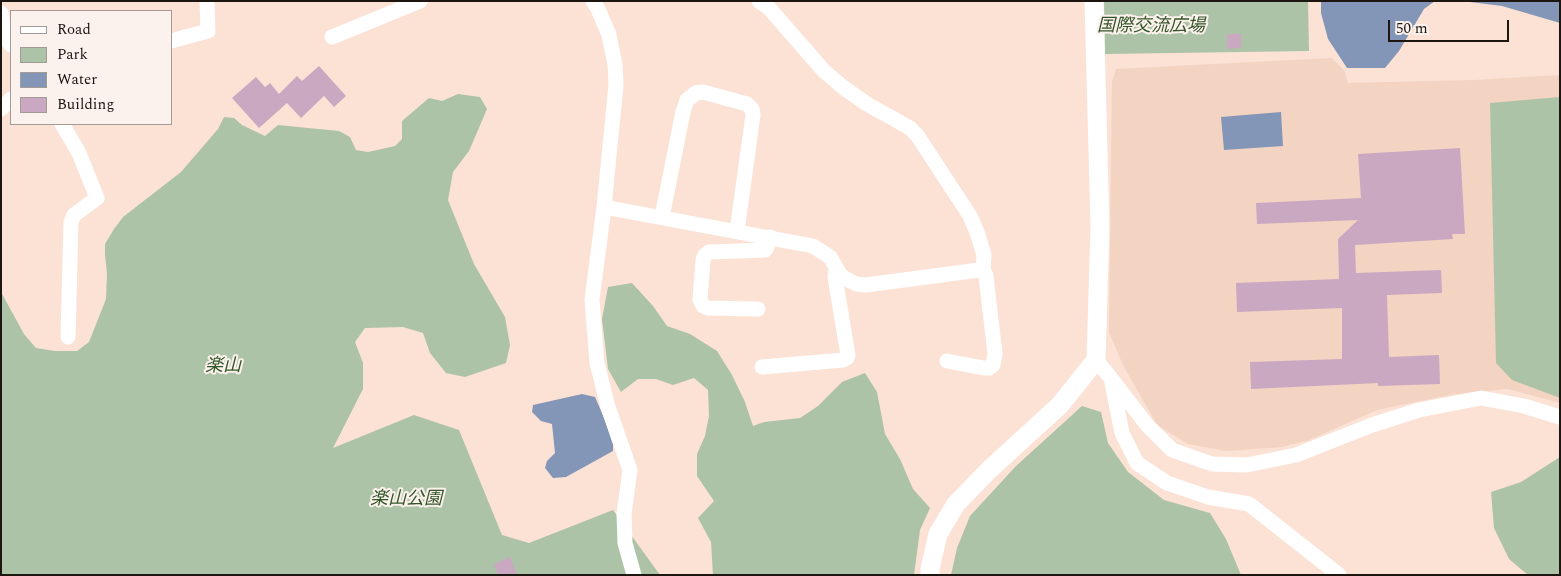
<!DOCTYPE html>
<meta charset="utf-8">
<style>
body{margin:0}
#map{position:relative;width:1561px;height:576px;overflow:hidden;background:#fbe2d4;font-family:Spectral,serif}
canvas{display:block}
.frame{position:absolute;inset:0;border:2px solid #1d1510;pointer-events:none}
.legend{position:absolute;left:10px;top:10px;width:162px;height:115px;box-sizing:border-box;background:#fcf2ed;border:1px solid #a39a95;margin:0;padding:6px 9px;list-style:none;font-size:15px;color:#1d1510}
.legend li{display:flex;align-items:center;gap:10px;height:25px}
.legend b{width:25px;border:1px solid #a39a95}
.scale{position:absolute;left:1388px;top:20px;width:121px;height:22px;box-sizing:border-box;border:2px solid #1d1510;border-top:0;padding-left:6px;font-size:15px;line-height:18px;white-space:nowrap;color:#1d1510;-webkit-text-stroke:4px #fcf2ed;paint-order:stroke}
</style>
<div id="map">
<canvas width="1561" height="576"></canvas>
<div class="frame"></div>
<ul class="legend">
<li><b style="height:6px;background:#fff"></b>Road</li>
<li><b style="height:14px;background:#adc3a7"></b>Park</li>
<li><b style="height:14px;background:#8496b7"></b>Water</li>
<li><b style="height:14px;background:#caa8c2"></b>Building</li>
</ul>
<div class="scale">50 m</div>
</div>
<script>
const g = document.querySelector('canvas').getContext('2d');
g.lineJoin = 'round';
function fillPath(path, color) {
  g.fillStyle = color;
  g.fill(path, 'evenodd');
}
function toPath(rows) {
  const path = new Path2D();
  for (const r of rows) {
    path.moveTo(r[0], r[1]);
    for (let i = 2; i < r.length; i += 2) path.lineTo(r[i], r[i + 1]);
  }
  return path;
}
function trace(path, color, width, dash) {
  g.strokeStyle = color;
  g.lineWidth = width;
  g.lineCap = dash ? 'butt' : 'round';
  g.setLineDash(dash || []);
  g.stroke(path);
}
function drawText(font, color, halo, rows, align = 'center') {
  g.font = font + ' Spectral,"Noto Sans JP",serif';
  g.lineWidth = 4;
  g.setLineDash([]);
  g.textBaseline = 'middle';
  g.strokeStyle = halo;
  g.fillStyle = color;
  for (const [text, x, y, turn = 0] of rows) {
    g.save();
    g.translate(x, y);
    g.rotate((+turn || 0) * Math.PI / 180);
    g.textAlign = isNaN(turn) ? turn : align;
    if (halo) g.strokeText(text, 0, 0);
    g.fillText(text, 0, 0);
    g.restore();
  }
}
const built = toPath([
 [1332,58,1344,70,1348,83,1474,80,1560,75,1560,403,1508,389,1455,394,1377,410,1309,440,1282,447,1227,451,1188,444,1157,425,1123,365,1109,332,1112,81,1116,69]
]);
const green = toPath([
 [1104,1,1308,1,1309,51,1105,54],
 [458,94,480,97,487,109,469,151,453,172,448,200,474,264,505,317,510,345,506,363,465,377,446,373,430,353,423,333,403,327,365,328,355,342,363,363,363,389,333,448,414,415,459,430,502,535,529,543,613,510,660,575,1,575,1,292,24,334,36,348,55,351,77,351,89,342,106,299,107,274,105,255,105,244,114,229,123,217,181,172,218,129,224,117,234,118,242,125,265,136,278,125,339,131,350,137,356,150,368,152,395,146,402,139,402,121,429,98,442,101],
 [1560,97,1560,398,1512,380,1496,363,1490,103],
 [632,283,653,306,667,326,690,334,717,351,732,375,745,402,753,426,764,422,800,418,818,406,842,382,865,373,877,392,885,434,900,459,913,489,930,508,920,530,914,575,713,575,711,542,698,518,714,501,697,476,697,454,705,436,709,416,708,390,694,378,673,385,656,379,638,379,621,392,608,369,602,319,608,287],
 [1082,406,1101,412,1108,443,1128,472,1164,500,1210,513,1226,539,1241,575,951,575,957,548,970,516,1016,466],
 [1560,457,1560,575,1528,575,1509,559,1494,528,1491,492,1521,482]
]);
const water = toPath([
 [1321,1,1435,1,1424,9,1399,51,1385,68,1347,68,1328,39,1321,13],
 [1462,1,1560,1,1560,23,1502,6],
 [1281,112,1283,146,1224,150,1221,117],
 [582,394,595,397,605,420,613,444,613,451,566,477,553,478,545,468,547,461,555,453,552,424,541,421,532,412,533,405]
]);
const building = toPath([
 [1227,34,1241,34,1241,48,1227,49],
 [319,66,346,96,334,107,324,96,301,118,287,103,259,128,232,98,256,77,265,87,270,83,279,94,297,76,302,81],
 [1460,148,1465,234,1452,234,1453,239,1355,245,1356,273,1441,270,1442,293,1387,295,1389,357,1439,355,1440,384,1378,386,1378,383,1251,389,1250,362,1342,359,1342,308,1237,312,1236,283,1339,279,1338,239,1358,220,1257,224,1256,203,1361,198,1358,154],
 [510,557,517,575,498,575,494,564]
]);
const minor = toPath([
 [593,1,598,9,609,35,615,64,616,85,604,207,592,300,597,363,608,407,630,470,624,514,625,543,634,575],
 [1,13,5,37,11,45],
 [332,37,420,1],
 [171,41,208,31,207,1],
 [1,109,11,99],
 [62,124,79,153,97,198,74,215,71,222,68,337],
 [604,207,813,246,830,257,841,276,856,284,866,285,979,270,983,269,984,255,977,232,970,216,917,135,910,128,867,104,844,88,824,71,769,8,759,1],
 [662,217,683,112,687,100,696,93,703,92,747,104,752,109,753,115,737,231],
 [758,309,708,308,703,306,700,300,703,260,705,255,709,252,765,250,767,247,770,237],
 [1096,360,1110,377,1147,425,1172,450,1212,464,1247,465,1296,455,1372,425,1419,410,1481,398,1524,406,1560,417],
 [947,361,984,368,989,368,993,365,995,354,986,276,983,269],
 [762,367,843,360,847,358,848,355,835,277,836,269],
 [1112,383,1122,433,1137,463,1167,483,1208,497,1249,504,1339,575]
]);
const tertiary = toPath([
 [930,575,930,569,938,534,956,504,989,470,1060,405,1096,360,1100,227,1094,1]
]);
const parkNames = [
 ["国際交流広場",1151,27],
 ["楽山",223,367],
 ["楽山公園",406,500]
];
fillPath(built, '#f3d3c1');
fillPath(green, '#adc3a7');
fillPath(water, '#8496b7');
fillPath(building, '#caa8c2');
trace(minor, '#fff', 15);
trace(tertiary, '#fff', 19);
drawText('italic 18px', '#325527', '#fcf2ed', parkNames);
</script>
